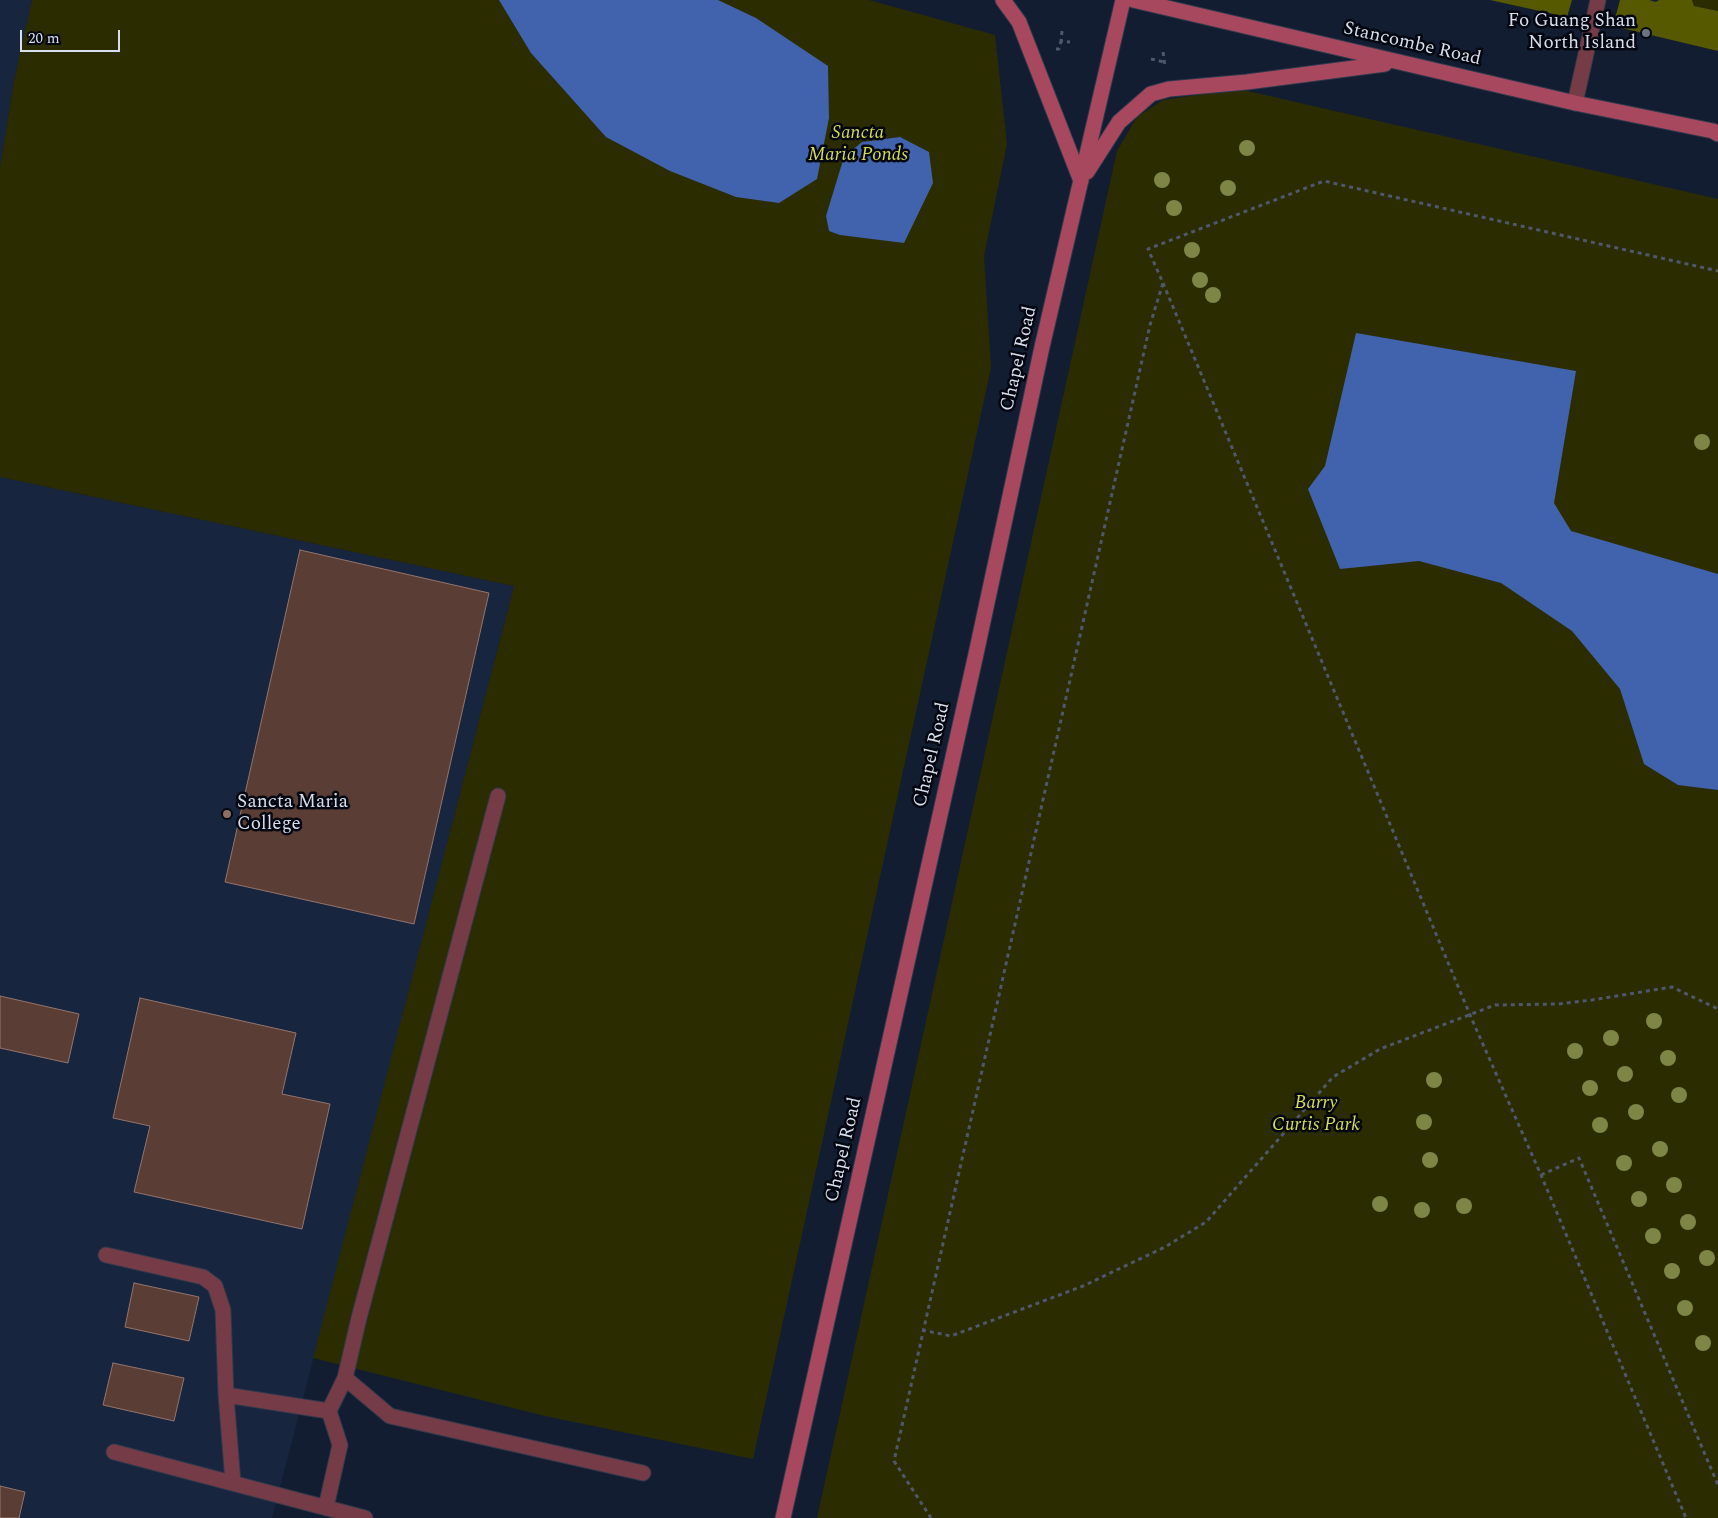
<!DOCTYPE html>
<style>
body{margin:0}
#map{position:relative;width:1718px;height:1518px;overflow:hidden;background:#121d31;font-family:Spectral,serif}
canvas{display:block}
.scale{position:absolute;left:20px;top:30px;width:100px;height:22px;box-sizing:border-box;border:2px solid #d7dfed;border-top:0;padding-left:6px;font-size:15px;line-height:18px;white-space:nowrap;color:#d7dfed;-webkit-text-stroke:4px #040710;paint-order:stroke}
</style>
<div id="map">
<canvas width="1718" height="1518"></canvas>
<div class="scale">20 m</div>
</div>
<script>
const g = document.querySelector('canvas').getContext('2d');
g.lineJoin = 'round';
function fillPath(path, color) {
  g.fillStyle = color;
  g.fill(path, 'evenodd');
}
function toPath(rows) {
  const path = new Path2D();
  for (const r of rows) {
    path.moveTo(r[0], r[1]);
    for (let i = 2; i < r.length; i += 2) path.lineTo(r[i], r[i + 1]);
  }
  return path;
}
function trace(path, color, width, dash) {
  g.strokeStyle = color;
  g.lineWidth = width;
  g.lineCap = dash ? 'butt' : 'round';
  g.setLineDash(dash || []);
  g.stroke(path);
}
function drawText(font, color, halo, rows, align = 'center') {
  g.font = font + ' Spectral,serif';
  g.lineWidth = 5;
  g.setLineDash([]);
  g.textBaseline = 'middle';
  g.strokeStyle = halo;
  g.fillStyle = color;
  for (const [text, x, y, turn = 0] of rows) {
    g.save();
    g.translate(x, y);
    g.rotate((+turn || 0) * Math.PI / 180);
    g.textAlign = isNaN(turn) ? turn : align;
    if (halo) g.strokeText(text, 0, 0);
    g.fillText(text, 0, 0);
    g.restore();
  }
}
const built = toPath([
 [0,0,32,0,14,81,0,167],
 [0,477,514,586,272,1518,0,1518]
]);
const green = toPath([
 [32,0,869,0,995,35,1007,144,984,256,991,368,753,1459,545,1416,313,1358,514,586,0,477,0,167,14,81],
 [1692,0,1718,0,1718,11,1694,6],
 [1239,89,1718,199,1718,1518,817,1518,1117,151,1137,117,1163,100]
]);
const forest = toPath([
 [1490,0,1572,0,1567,17],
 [1620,0,1649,0,1656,2,1659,0,1692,0,1694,6,1718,11,1718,51,1613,26]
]);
const water = toPath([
 [499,0,718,0,756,18,828,66,829,118,817,179,779,203,736,197,670,171,606,137,531,53],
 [900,137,929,152,933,183,904,243,840,235,829,231,826,216,844,157,862,142],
 [1356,333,1576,371,1554,503,1571,531,1718,574,1718,790,1678,785,1644,764,1620,689,1572,631,1501,583,1419,561,1340,569,1308,489,1325,466]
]);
const building = toPath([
 [300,550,489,593,414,924,225,882,300,550],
 [0,996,79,1014,68,1063,0,1048,0,996],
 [140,998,296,1033,282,1094,330,1104,302,1229,134,1192,150,1126,113,1118,140,998],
 [134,1283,199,1297,189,1341,125,1327,134,1283],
 [113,1363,184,1378,174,1421,103,1405,113,1363],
 [0,1486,25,1492,19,1518,0,1518,0,1486]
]);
const path = toPath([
 [1062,31,1061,41,1070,42],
 [1056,49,1059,49,1061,41],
 [1163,52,1165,66],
 [1151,59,1164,62],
 [1163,283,1470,1015,1541,1175,1686,1518],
 [1541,1175,1579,1158,1718,1485],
 [922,1330,951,1336,1083,1286,1165,1247,1206,1222,1333,1077,1380,1049,1495,1005,1558,1004,1592,1000,1672,987,1718,1009],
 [931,1518,894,1461,1150,325,1163,283,1148,249,1324,181,1718,271]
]);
const lane = toPath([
 [1575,103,1598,0],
 [106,1255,203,1277,215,1286,223,1310,226,1395],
 [345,1378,390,1416,643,1473],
 [114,1452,365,1518],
 [233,1482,226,1395,329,1411,345,1378,359,1318,498,796],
 [326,1507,340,1445,329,1411]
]);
const secondary = toPath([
 [1003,0,1019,22,1081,181],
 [1133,0,1575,103,1713,131,1718,134],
 [1087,172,1119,122,1151,94,1169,89,1247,82,1385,64],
 [783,1518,976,654,1042,347,1123,0]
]);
const trees = [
 [1247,148],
 [1162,180],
 [1228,188],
 [1174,208],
 [1192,250],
 [1200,280],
 [1213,295],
 [1702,442],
 [1654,1021],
 [1611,1038],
 [1575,1051],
 [1668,1058],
 [1625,1074],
 [1434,1080],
 [1590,1088],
 [1679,1095],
 [1636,1112],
 [1424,1122],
 [1600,1125],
 [1660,1149],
 [1430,1160],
 [1624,1163],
 [1674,1185],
 [1639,1199],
 [1380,1204],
 [1464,1206],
 [1422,1210],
 [1688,1222],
 [1653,1236],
 [1707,1258],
 [1672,1271],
 [1685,1308],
 [1703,1343]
];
const markers = [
 [1646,33,5,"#6b7280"],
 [227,814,5,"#8d6e63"]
];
const poiNames = [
 ["Fo Guang Shan",1636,22],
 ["North Island",1636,44],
 ["Sancta Maria",237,803,"left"],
 ["College",237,825,"left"]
];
const streetNames = [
 ["Stancombe Road",1412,45,13],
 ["Chapel Road",1020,359,-77],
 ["Chapel Road",933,755,-77],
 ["Chapel Road",845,1150,-77]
];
const parkNames = [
 ["Sancta",858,134],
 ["Maria Ponds",858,156],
 ["Barry",1316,1104],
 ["Curtis Park",1316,1126]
];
fillPath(built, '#17253f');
fillPath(green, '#2b2d00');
fillPath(forest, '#565900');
fillPath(water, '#4162ad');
fillPath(building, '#5a3e36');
trace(building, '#94746b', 1);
trace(lane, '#2e384b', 17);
trace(secondary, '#2e384b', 17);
trace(path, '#4e586a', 3, [4, 4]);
trace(lane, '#753b47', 15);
trace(secondary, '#a7485e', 15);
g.fillStyle = '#7d8645';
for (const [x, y] of trees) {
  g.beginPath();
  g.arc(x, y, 8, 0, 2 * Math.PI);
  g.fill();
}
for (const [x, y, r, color] of markers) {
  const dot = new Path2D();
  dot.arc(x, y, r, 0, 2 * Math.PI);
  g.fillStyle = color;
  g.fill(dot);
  trace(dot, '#040710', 2);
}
drawText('19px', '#d7dfed', '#040710', poiNames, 'right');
drawText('19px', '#d7dfed', '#040710', streetNames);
drawText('italic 19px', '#d5dc56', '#040710', parkNames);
</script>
